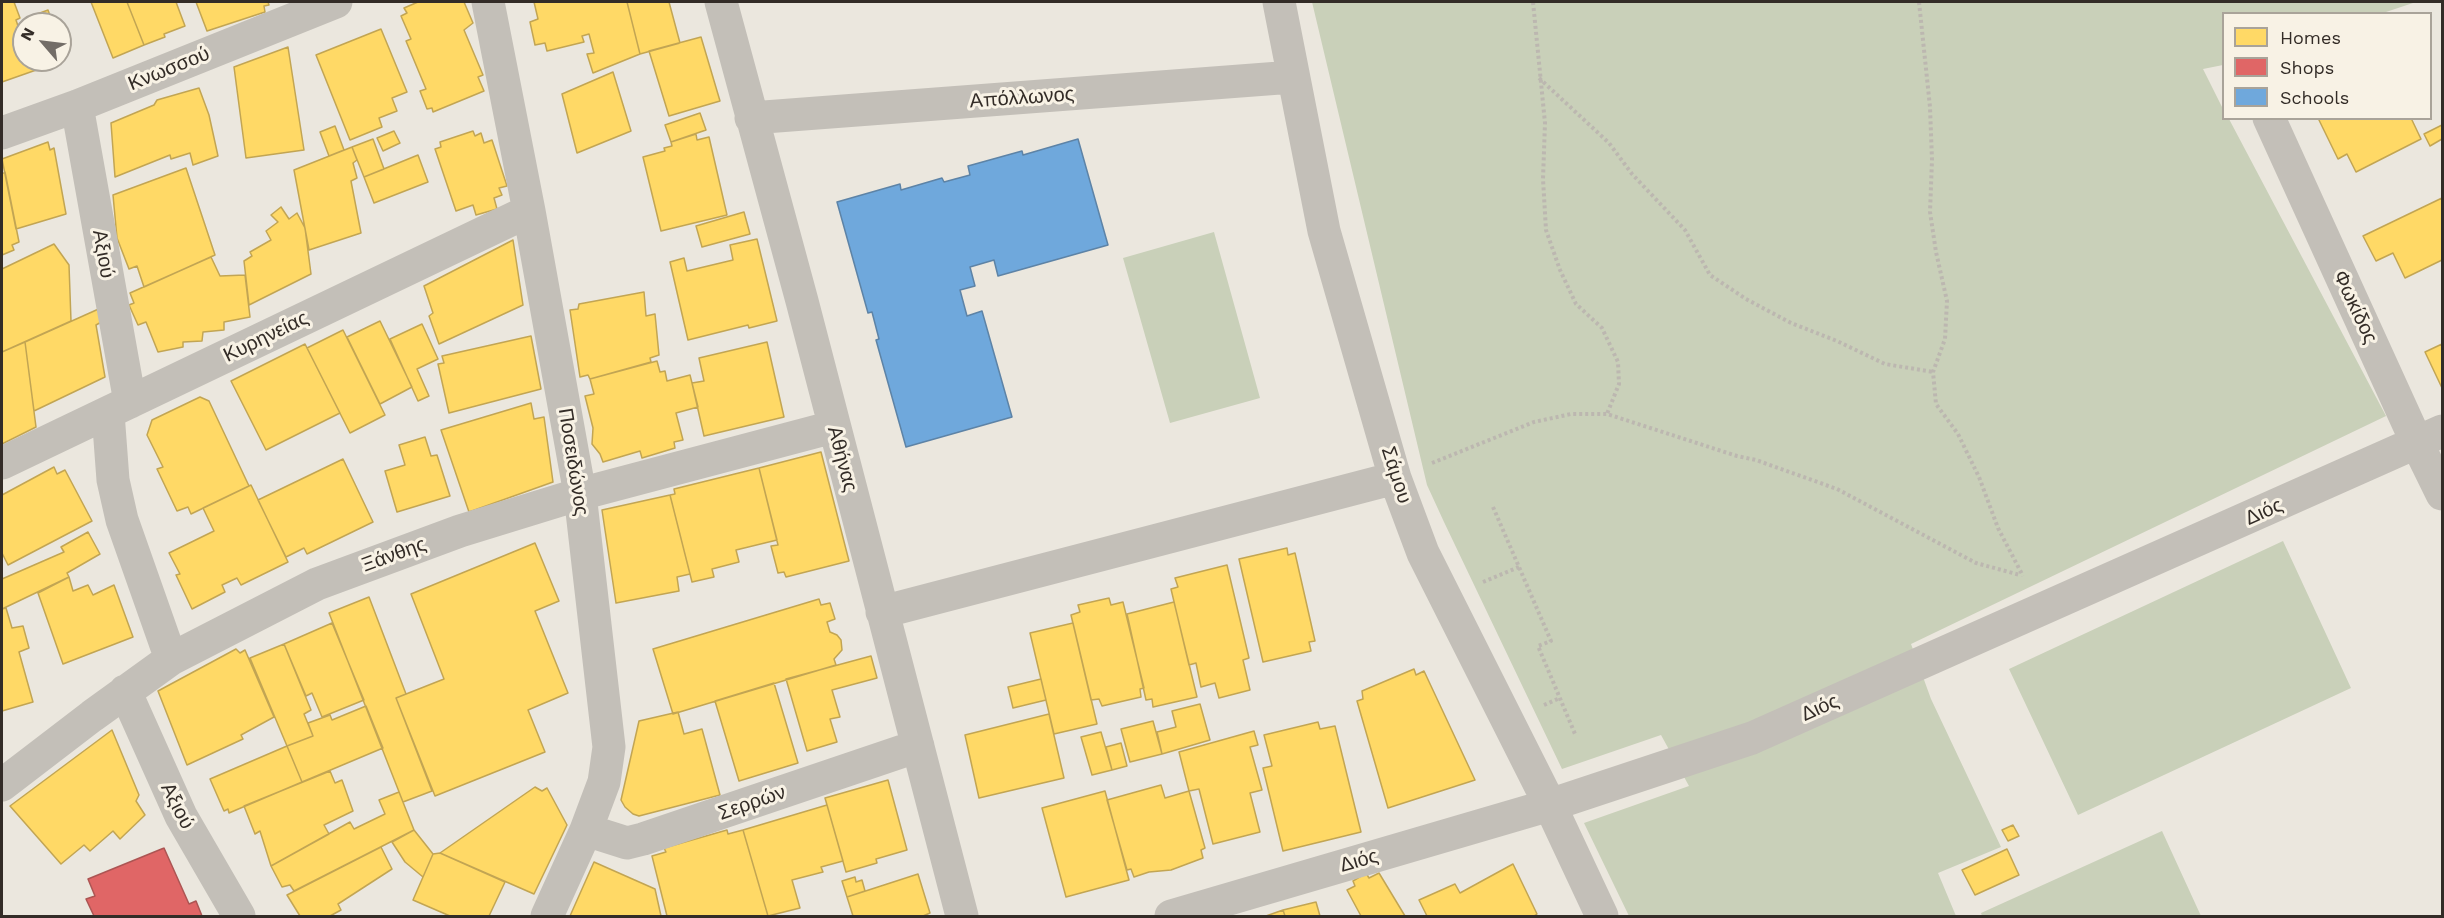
<!DOCTYPE html>
<meta charset="utf-8">
<style>
body{margin:0}
#map{position:relative;width:2444px;height:918px;overflow:hidden;background:#ebe7de;font-family:"Work Sans",sans-serif}
canvas{display:block}
.frame{position:absolute;inset:0;border:3px solid #332c27;pointer-events:none}
.legend{position:absolute;left:2222px;top:12px;width:210px;height:108px;box-sizing:border-box;background:#f8f2e5;border:2px solid #a9a399;margin:0;padding:8px 10px;list-style:none;font-size:18px;color:#332c27}
.legend li{display:flex;align-items:center;gap:12px;height:30px}
.legend b{width:30px;border:2px solid #a9a399}
.north{position:absolute;left:12px;top:12px;width:60px;height:60px;box-sizing:border-box;background:#f8f2e5;border:2px solid #a9a399;border-radius:50%;rotate:298deg;font-size:16px;font-weight:700;line-height:24px;text-align:center;color:#332c27}
.north::after{content:'';display:block;margin:auto;width:21px;height:27px;background:#736d67;clip-path:polygon(50% 0,100% 100%,50% 72%,0 100%)}
</style>
<div id="map">
<canvas width="2444" height="918"></canvas>
<div class="frame"></div>
<ul class="legend">
<li><b style="height:16px;background:#ffd966"></b>Homes</li>
<li><b style="height:16px;background:#e06666"></b>Shops</li>
<li><b style="height:16px;background:#6fa8dc"></b>Schools</li>
</ul>
<div class="north">N</div>
</div>
<script>
const g = document.querySelector('canvas').getContext('2d');
g.lineJoin = 'round';
function fillPath(path, color) {
  g.fillStyle = color;
  g.fill(path, 'evenodd');
}
function toPath(rows) {
  const path = new Path2D();
  for (const r of rows) {
    path.moveTo(r[0], r[1]);
    for (let i = 2; i < r.length; i += 2) path.lineTo(r[i], r[i + 1]);
  }
  return path;
}
function trace(path, color, width, dash) {
  g.strokeStyle = color;
  g.lineWidth = width;
  g.lineCap = dash ? 'butt' : 'round';
  g.setLineDash(dash || []);
  g.stroke(path);
}
function drawText(font, color, halo, rows, align = 'center') {
  g.font = font + ' "Work Sans",sans-serif';
  g.lineWidth = 6;
  g.setLineDash([]);
  g.textBaseline = 'middle';
  g.strokeStyle = halo;
  g.fillStyle = color;
  for (const [text, x, y, turn = 0] of rows) {
    g.save();
    g.translate(x, y);
    g.rotate((+turn || 0) * Math.PI / 180);
    g.textAlign = isNaN(turn) ? turn : align;
    if (halo) g.strokeText(text, 0, 0);
    g.fillText(text, 0, 0);
    g.restore();
  }
}
const green = toPath([
 [1312,2,2416,2,2383,13,2224,14,2223,65,2203,69,2223,109,2224,118,2229,119,2386,416,1911,644,1931,699,2001,847,1938,873,1956,916,1629,916,1584,823,1689,786,1661,735,1562,769,1444,522,1427,485],
 [1214,232,1260,398,1170,423,1123,258],
 [2283,541,2351,688,2078,815,2009,669],
 [2162,831,2201,916,1982,916,1981,913]
]);
const homes = toPath([
 [2,2,14,2,20,18,16,20,22,38,24,37,24,60,35,60,39,69,2,82,2,2],
 [91,2,127,2,144,45,113,58,91,2],
 [127,2,176,2,185,26,164,34,165,37,144,45,127,2],
 [196,2,268,2,269,5,264,6,265,12,207,31,196,2],
 [418,2,464,2,473,23,464,30,483,75,478,77,484,91,433,112,432,108,427,109,420,91,426,89,406,41,411,39,401,16,407,13,404,8,418,2],
 [534,2,627,2,640,54,593,73,587,54,594,53,589,34,582,36,584,42,547,51,545,43,535,45,530,22,538,19,534,2],
 [627,2,669,2,680,43,640,54,627,2],
 [48,10,53,24,35,24,32,16,48,10],
 [381,29,407,92,392,98,397,111,379,118,382,127,350,140,316,55,381,29],
 [701,37,720,101,669,116,649,51,701,37],
 [288,47,304,150,246,158,234,67,288,47],
 [613,72,631,131,577,153,562,94,613,72],
 [199,88,209,115,218,156,193,165,190,153,171,159,170,155,115,177,111,123,154,105,157,100,199,88],
 [700,113,706,130,671,142,665,125,700,113],
 [2318,118,2411,118,2421,139,2356,172,2347,154,2338,159,2318,118],
 [2442,125,2442,139,2430,146,2424,134,2442,125],
 [335,126,344,150,329,156,320,132,335,126],
 [394,131,400,143,383,151,377,138,394,131],
 [473,131,475,136,481,133,484,143,492,140,507,186,499,188,502,195,494,198,497,209,476,215,473,205,456,211,435,149,441,147,440,142,473,131],
 [696,134,697,140,709,137,727,215,661,231,643,157,665,151,664,148,672,146,671,142,696,134],
 [373,139,384,169,364,177,352,147,373,139],
 [48,142,50,150,54,148,66,214,16,229,2,159,48,142],
 [352,147,357,160,353,163,357,178,351,181,361,233,309,250,294,170,352,147],
 [418,155,428,182,374,203,364,177,418,155],
 [186,168,215,255,144,287,137,266,129,269,117,238,113,195,186,168],
 [5,172,19,242,12,245,14,250,2,255,2,174,5,172],
 [2442,198,2442,260,2405,278,2393,253,2376,261,2363,236,2442,198],
 [281,207,289,219,297,213,305,228,311,274,249,305,244,261,252,256,250,252,271,240,266,231,278,222,271,215,281,207],
 [744,212,750,234,702,247,696,226,744,212],
 [757,239,777,321,749,328,748,325,688,340,670,262,684,258,687,271,733,260,730,245,757,239],
 [513,240,523,305,439,344,429,316,433,313,424,286,513,240],
 [54,244,69,265,71,321,2,352,2,269,54,244],
 [211,257,220,276,245,275,250,317,224,322,224,330,203,332,202,341,183,342,183,347,158,352,146,322,138,325,129,305,134,303,130,293,211,257],
 [644,292,646,316,655,314,659,355,650,358,651,362,590,379,588,375,580,377,570,310,578,309,579,304,644,292],
 [103,307,105,320,96,325,105,377,34,411,25,342,103,307],
 [380,321,412,387,380,404,347,337,380,321],
 [422,324,438,359,417,369,429,396,418,401,390,339,422,324],
 [343,330,385,415,350,433,307,348,343,330],
 [531,336,541,389,449,413,438,364,444,363,442,356,531,336],
 [25,342,36,427,2,444,2,352,25,342],
 [767,342,784,417,704,436,692,383,704,381,699,358,767,342],
 [305,344,340,413,266,450,231,381,305,344],
 [2442,344,2442,388,2425,352,2442,344],
 [657,361,660,372,665,371,667,381,690,375,698,407,676,413,683,440,674,442,675,448,642,458,640,451,603,462,600,454,592,444,593,428,585,396,594,394,590,379,657,361],
 [200,397,209,401,249,486,191,514,188,507,177,511,157,469,163,467,147,435,152,420,200,397],
 [531,403,534,419,544,417,553,482,469,512,441,430,531,403],
 [425,437,431,456,437,455,450,496,397,512,385,471,405,465,399,445,425,437],
 [821,452,849,561,786,577,784,572,778,573,771,546,778,545,759,468,821,452],
 [343,459,373,522,307,554,304,548,286,557,258,500,343,459],
 [54,467,57,474,65,470,92,521,8,565,2,553,2,495,54,467],
 [759,468,777,540,736,550,739,562,712,569,714,577,692,582,670,495,675,494,674,489,759,468],
 [251,485,288,562,241,585,237,578,222,585,225,592,192,609,176,575,180,574,169,553,214,531,203,508,251,485],
 [670,495,690,574,677,577,679,591,616,603,602,510,670,495],
 [88,532,100,554,67,573,69,577,2,609,2,579,64,552,61,547,88,532],
 [535,543,559,601,535,611,568,693,528,710,545,752,435,796,396,698,444,679,411,594,535,543],
 [1287,548,1288,555,1295,553,1315,641,1309,642,1311,651,1263,662,1239,559,1287,548],
 [1227,565,1249,658,1243,660,1250,690,1219,698,1215,683,1201,687,1196,663,1189,665,1171,589,1178,587,1175,578,1227,565],
 [69,577,73,591,88,585,93,595,114,585,133,637,63,664,38,593,69,577],
 [369,597,406,694,396,698,432,791,403,802,329,613,369,597],
 [1109,598,1111,605,1123,602,1144,688,1140,689,1141,697,1102,706,1099,699,1091,700,1071,615,1080,612,1078,605,1109,598],
 [819,599,821,605,830,603,835,619,827,622,830,632,837,635,841,640,842,650,834,659,836,665,673,714,653,649,819,599],
 [1174,602,1197,697,1153,707,1152,699,1146,700,1127,614,1174,602],
 [6,608,12,628,23,626,29,648,19,652,33,702,2,711,2,609,6,608],
 [332,623,364,700,322,717,312,693,306,696,284,644,332,623],
 [1073,623,1097,724,1054,734,1030,633,1073,623],
 [284,644,311,710,304,714,313,736,287,746,250,658,284,644],
 [236,649,240,653,245,650,274,717,241,735,243,739,187,765,158,691,236,649],
 [871,656,877,678,832,690,840,717,830,719,837,742,807,751,786,679,871,656],
 [1414,669,1416,675,1424,671,1475,780,1388,808,1357,701,1363,699,1362,691,1414,669],
 [1041,679,1046,700,1013,708,1008,687,1041,679],
 [774,683,798,763,739,781,715,701,774,683],
 [1200,704,1210,740,1162,754,1157,732,1176,727,1172,711,1200,704],
 [366,706,383,748,302,782,287,746,313,736,308,723,330,715,332,720,366,706],
 [678,712,684,734,702,729,720,795,639,816,633,814,625,807,621,800,639,721,678,712],
 [1049,714,1064,778,979,798,965,735,1049,714],
 [1153,721,1162,754,1130,762,1121,729,1153,721],
 [1318,722,1320,729,1335,726,1361,832,1283,851,1263,768,1272,766,1264,735,1318,722],
 [112,730,139,795,136,801,145,815,120,839,113,831,90,851,84,845,61,864,10,806,112,730],
 [1254,731,1258,745,1250,747,1262,790,1250,793,1260,832,1213,844,1199,789,1189,791,1179,752,1254,731],
 [1101,732,1112,770,1092,775,1081,737,1101,732],
 [1121,743,1127,766,1112,770,1106,747,1121,743],
 [287,746,302,782,229,813,228,809,224,811,210,779,287,746],
 [330,771,335,783,342,780,353,811,324,825,329,834,271,866,260,831,255,834,244,806,330,771],
 [888,780,907,850,876,859,877,863,846,872,825,798,888,780],
 [1161,785,1165,798,1189,791,1205,848,1201,850,1203,858,1171,870,1149,872,1134,877,1131,869,1127,870,1107,800,1161,785],
 [535,787,542,791,547,788,567,825,534,894,440,853,535,787],
 [1105,791,1129,880,1066,897,1042,808,1105,791],
 [399,792,414,830,294,891,290,885,282,887,271,866,350,822,354,829,385,814,379,800,399,792],
 [827,805,843,861,821,867,823,872,792,880,800,908,768,916,743,830,827,805],
 [2013,825,2019,836,2008,841,2002,830,2013,825],
 [414,830,433,854,423,877,405,862,392,842,414,830],
 [727,830,728,834,743,830,768,916,667,916,652,856,666,852,664,848,727,830],
 [381,847,392,869,338,904,341,910,330,916,300,916,287,895,381,847],
 [2007,849,2019,875,1975,895,1962,870,2007,849],
 [440,853,505,882,489,916,450,916,413,900,433,854,440,853],
 [594,862,655,889,661,916,570,916,594,862],
 [1513,864,1537,914,1534,916,1427,916,1419,900,1455,884,1460,893,1513,864],
 [1366,873,1369,878,1379,873,1405,916,1361,916,1347,890,1355,886,1353,881,1366,873],
 [918,874,930,913,923,916,853,916,847,897,918,874],
 [855,877,856,882,862,880,865,891,847,897,842,881,855,877],
 [1316,902,1320,916,1285,916,1283,910,1316,902],
 [1283,910,1285,916,1266,916,1283,910]
]);
const shops = toPath([
 [164,848,189,904,196,901,202,916,94,916,86,899,95,896,88,879,164,848]
]);
const schools = toPath([
 [1078,139,1108,245,998,276,994,260,970,267,975,286,960,290,967,316,982,311,1012,417,906,447,876,340,879,339,872,312,868,313,837,202,900,184,901,190,942,178,944,182,970,175,968,166,1022,151,1023,155,1078,139]
]);
const path = toPath([
 [1533,2,1545,123,1543,179,1546,230,1560,270,1576,304,1602,328,1618,362,1619,384,1607,414],
 [1919,2,1930,107,1932,160,1930,212,1936,252,1947,301,1945,339,1933,372,1936,404,1958,434,1979,477,1998,528,2023,576],
 [1539,78,1609,143,1632,174,1685,230,1710,275,1746,299,1791,323,1837,341,1885,364,1933,372],
 [1432,463,1534,422,1571,414,1607,414,1737,456,1756,460,1837,489,1976,563,2020,575],
 [1493,507,1551,641,1538,646,1575,734],
 [1483,582,1519,567],
 [1544,705,1560,698]
]);
const minor = toPath([
 [488,2,529,211,580,494,609,747,604,782,586,830,547,916],
 [721,2,802,301,962,916],
 [1279,2,1324,231,1395,478,1423,553,1550,805,1602,916],
 [77,106,130,402],
 [751,118,1293,77],
 [2269,118,2417,443,2442,494],
 [2,133,77,106,336,2],
 [108,413,113,480,122,520,171,659],
 [2,463,529,211],
 [882,612,1395,478],
 [125,691,181,816,239,916],
 [2,785,92,716,171,659,317,584,460,531,580,494,833,427],
 [586,830,627,843,643,839,918,746],
 [1171,916,1550,805,1752,738,2442,431]
]);
const streetNames = [
 ["Κνωσσού",169,69,-22],
 ["Απόλλωνος",1022,98,-4],
 ["Αξιού",103,254,80],
 ["Φωκίδος",2355,307,65],
 ["Κυρηνείας",266,337,-26],
 ["Αθήνας",842,459,75],
 ["Ποσειδώνος",573,462,81],
 ["Σάμου",1396,475,72],
 ["Διός",2264,512,-24],
 ["Ξάνθης",394,555,-20],
 ["Διός",1820,708,-24],
 ["Σερρών",752,803,-19],
 ["Αξιού",177,806,63],
 ["Διός",1359,861,-16]
];
fillPath(green, '#c9d0b9');
fillPath(homes, '#ffd966');
trace(homes, '#c2a553', 1.5);
fillPath(shops, '#e06666');
trace(shops, '#ac5553', 1.5);
fillPath(schools, '#6fa8dc');
trace(schools, '#5d83a6', 1.5);
trace(path, '#bcb7b0', 4, [3, 3]);
trace(minor, '#c3bfb8', 33);
drawText('20px', '#332c27', '#f8f2e5', streetNames);
</script>
